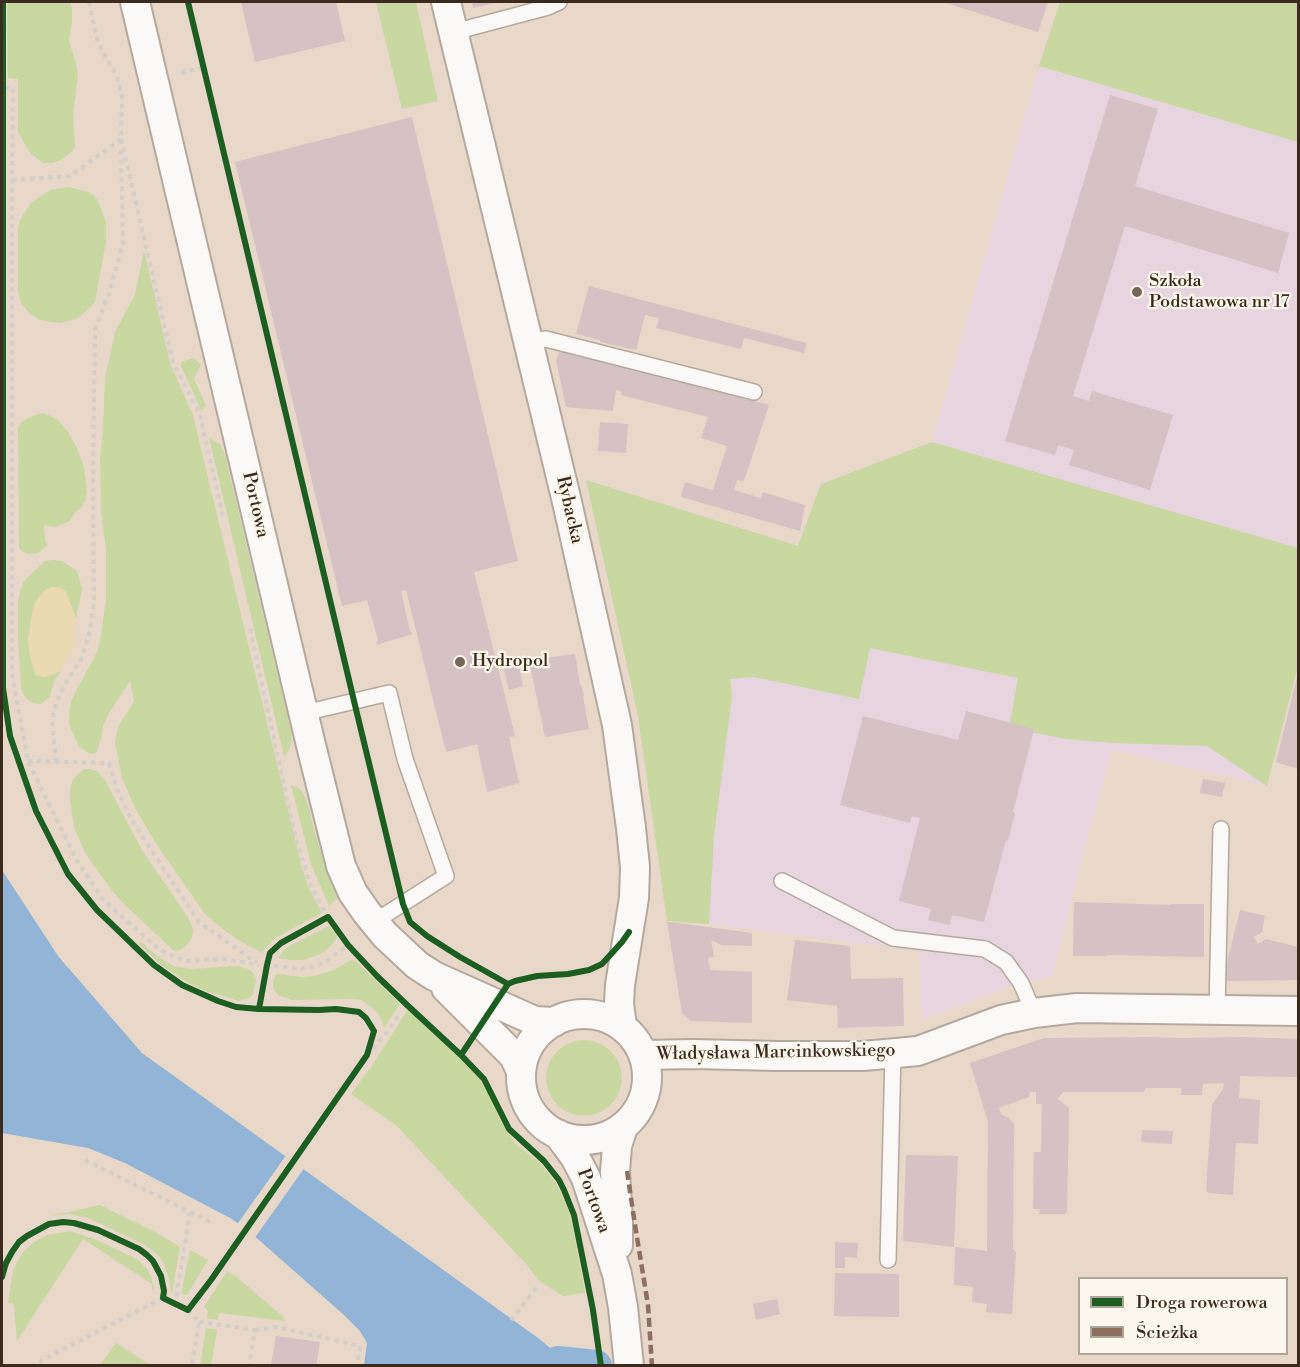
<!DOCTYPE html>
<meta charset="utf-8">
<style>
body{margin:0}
#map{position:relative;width:1300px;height:1367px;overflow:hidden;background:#e7d8c9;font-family:"Libre Bodoni",serif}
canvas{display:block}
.frame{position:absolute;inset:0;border:3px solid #3b2a1e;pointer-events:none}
.legend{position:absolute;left:1078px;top:1277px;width:210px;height:78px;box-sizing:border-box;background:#fbf7ec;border:2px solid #aea59a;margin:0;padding:8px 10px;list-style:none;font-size:18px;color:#3b2a1e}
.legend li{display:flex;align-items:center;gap:12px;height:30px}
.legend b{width:30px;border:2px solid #aea59a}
</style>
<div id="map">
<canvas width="1300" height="1367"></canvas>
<div class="frame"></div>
<ul class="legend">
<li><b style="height:8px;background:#1b5e20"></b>Droga rowerowa</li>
<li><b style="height:8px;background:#8d6e63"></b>Ścieżka</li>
</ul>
</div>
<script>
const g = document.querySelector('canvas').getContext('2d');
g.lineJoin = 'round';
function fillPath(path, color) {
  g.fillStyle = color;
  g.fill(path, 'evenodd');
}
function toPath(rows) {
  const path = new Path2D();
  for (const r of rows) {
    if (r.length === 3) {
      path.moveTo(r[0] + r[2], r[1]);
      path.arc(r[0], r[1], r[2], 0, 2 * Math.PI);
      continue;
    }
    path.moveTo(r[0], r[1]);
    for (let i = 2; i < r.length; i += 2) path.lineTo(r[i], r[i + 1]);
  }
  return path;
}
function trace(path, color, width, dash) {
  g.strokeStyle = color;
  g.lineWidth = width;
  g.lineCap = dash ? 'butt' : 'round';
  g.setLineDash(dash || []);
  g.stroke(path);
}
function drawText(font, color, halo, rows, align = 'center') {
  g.font = font + ' "Libre Bodoni",serif';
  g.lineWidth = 4.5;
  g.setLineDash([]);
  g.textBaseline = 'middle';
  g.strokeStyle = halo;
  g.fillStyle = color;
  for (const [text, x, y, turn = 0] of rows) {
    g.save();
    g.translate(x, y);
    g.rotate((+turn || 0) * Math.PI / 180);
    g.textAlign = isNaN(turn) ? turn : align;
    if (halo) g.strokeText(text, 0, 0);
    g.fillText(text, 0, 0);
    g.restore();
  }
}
const built = toPath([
 [1039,66,1298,142,1298,666,1267,786,1112,750,1075,884,1052,977,1022,983,1006,988,922,1020,919,951,709,924,667,921,638,716,586,480,798,546,821,484,932,442]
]);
const green = toPath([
 [7,2,70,2,72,8,72,22,69,38,71,48,76,62,78,76,73,114,75,147,70,153,61,160,52,163,43,163,30,153,18,132,18,79,8,78],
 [376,2,416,2,438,101,402,109],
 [1060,2,1298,2,1298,142,1039,66],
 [69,187,87,192,94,195,98,201,106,222,106,241,95,302,84,313,77,318,61,323,50,322,38,319,28,312,21,303,18,292,18,227,20,220,31,203,50,190],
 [144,250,170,363,193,415,302,868,308,886,322,913,277,937,266,947,262,953,240,941,225,931,205,914,157,845,136,810,122,778,115,743,118,727,134,701,130,681,109,713,103,726,101,739,96,753,91,754,79,747,69,724,69,711,72,699,98,650,102,629,106,599,106,548,101,510,100,458,103,432,105,378,115,332,135,295],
 [193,358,201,364,194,379,206,406,201,410,181,366,181,362],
 [42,413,49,415,59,421,68,432,77,448,84,467,87,492,85,501,80,509,75,512,70,521,56,527,44,526,45,540,48,545,38,553,29,554,21,551,19,547,18,429,19,425,26,419],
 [209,438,220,444,225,455,292,735,291,745,288,752,284,756],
 [932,442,1298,548,1298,666,1267,786,1207,746,1114,743,1066,739,1009,728,1018,678,870,648,859,699,754,677,730,679,732,696,714,836,709,924,667,921,638,716,586,480,798,546,821,484],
 [54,560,62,561,77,571,82,589,76,619,66,592,60,588,53,587,32,614,28,640,29,650,35,674,40,676,45,677,61,671,54,681,50,697,40,704,33,703,28,700,23,694,21,687,18,637,18,601,20,591,24,581,30,575,45,561],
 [84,769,90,769,98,772,105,780,142,850,189,919,193,930,192,937,188,943,183,948,178,951,173,950,126,906,113,892,85,853,74,828,70,797,71,785,73,779],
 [291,785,297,787,302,791,307,802,319,847,330,879,339,897,329,906,311,864],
 [329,926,337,936,335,941,327,950,320,954,304,960,289,960,278,958,283,951,289,946],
 [141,942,161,959,176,967,191,969,237,966,249,969,254,974,256,980,253,994,250,998,239,1001,206,991,189,983,161,965,139,944],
 [351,960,357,962,400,1004,384,1028,381,1019,376,1011,361,1000,352,999,292,1000,278,995,273,988,273,979,275,976,278,974,302,977,315,976,334,970],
 [408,1009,476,1073,489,1094,499,1118,506,1130,516,1144,539,1162,554,1180,566,1203,571,1218,585,1293,563,1296,538,1280,527,1265,397,1126,351,1094,370,1068,372,1069,371,1067,378,1056],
 [584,1078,38],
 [100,1205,157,1233,180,1247,172,1293,171,1292,170,1281,164,1264,159,1256,145,1245,88,1218,69,1214,51,1216],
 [70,1231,97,1240,137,1259,147,1269,151,1276,154,1290,152,1289,152,1284,83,1239,17,1341,14,1304,8,1303,13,1270,23,1252,34,1242,47,1235],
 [190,1250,208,1260,187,1295,181,1294],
 [227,1271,237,1277,282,1316,285,1321,219,1313,218,1320,207,1318,208,1311,204,1307],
 [206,1328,217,1330,211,1365,200,1365],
 [116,1343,150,1365,100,1365]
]);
const sand = toPath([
 [53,587,60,588,66,592,69,599,76,619,74,646,61,671,45,677,40,676,35,674,33,668,29,650,28,640,32,614,35,603,40,595,47,589]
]);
const water = toPath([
 [2,870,58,956,142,1053,538,1338,559,1355,558,1365,364,1365,367,1343,360,1331,344,1315,251,1233,232,1219,125,1163,88,1148,2,1133]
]);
const pier = toPath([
 [287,1154,305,1167,254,1239,236,1226]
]);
const canal = toPath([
 [558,1362,596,1366]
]);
const building = toPath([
 [241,2,336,2,345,41,255,62],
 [472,2,499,2,473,8],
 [943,2,1048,2,1038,32],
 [1110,95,1158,109,1135,186,1289,233,1278,273,1125,226,1073,396,1089,401,1092,391,1173,415,1150,490,1069,465,1074,450,1058,445,1055,455,1005,441],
 [412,117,518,561,474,572,515,736,509,737,519,783,487,792,477,744,446,752,406,590,401,591,410,631,413,634,382,643,379,645,376,643,378,640,367,600,342,606,235,162],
 [589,286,806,343,804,353,744,338,741,349,656,328,659,318,645,315,636,350,600,342,600,340,576,334],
 [564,349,769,405,744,481,737,480,734,490,761,498,763,492,805,505,800,531,681,497,685,482,713,490,727,446,701,438,708,417,621,395,622,392,616,390,613,411,566,407,556,361,559,352],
 [600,422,628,424,626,453,598,451],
 [575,654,580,685,581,685,584,696,583,697,589,729,545,737,529,660],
 [518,662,523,686,509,690,503,666],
 [1298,673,1298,769,1276,762],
 [966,711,1034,729,1013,812,1015,813,1008,841,1006,840,984,922,952,915,950,925,928,920,931,909,899,901,920,818,912,816,910,823,840,805,863,716,958,740],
 [1203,779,1225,783,1222,797,1200,793],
 [1074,902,1171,905,1171,904,1204,904,1204,957,1107,955,1107,956,1073,956],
 [1240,910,1265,916,1262,932,1254,937,1258,944,1266,939,1298,947,1298,980,1226,981,1226,966],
 [667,922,670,922,752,933,752,946,722,945,711,940,714,957,708,958,710,970,752,972,752,1023,691,1021,682,1013],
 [795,940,850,946,851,979,903,978,904,1026,838,1028,837,1006,787,1000],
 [1148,1037,1180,1038,1243,1037,1298,1039,1298,1077,1240,1076,1239,1098,1260,1100,1258,1144,1236,1143,1233,1195,1209,1193,1206,1191,1212,1105,1223,1089,1224,1083,1203,1084,1202,1095,1181,1095,1181,1088,1145,1088,1144,1092,1063,1092,1058,1099,1069,1108,1067,1214,1039,1214,1040,1209,1033,1209,1034,1152,1041,1152,1042,1104,1036,1104,1036,1092,1030,1092,1029,1097,999,1108,1001,1114,1010,1119,1014,1124,1013,1249,1016,1252,1012,1314,986,1312,987,1304,972,1302,973,1287,954,1285,955,1247,987,1251,988,1122,970,1063,1044,1038],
 [1142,1130,1173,1131,1172,1144,1141,1142],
 [906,1155,958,1156,954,1247,903,1241],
 [835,1242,858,1243,857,1258,845,1257,845,1268,835,1268],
 [835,1273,899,1274,899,1317,834,1316],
 [777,1299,780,1314,756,1320,753,1304],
 [276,1336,320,1342,316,1365,271,1365]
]);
const path = toPath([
 [89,2,98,43,117,77,122,97,121,139,173,363,199,412,224,520],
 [181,73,204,67],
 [5,88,13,88,12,180,12,674,28,761,76,859,103,900,158,948,170,955,187,961,223,959,259,965],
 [12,180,70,176,121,139],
 [250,629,296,840,311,886,328,917],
 [28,761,109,763,117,789,131,819,199,922,257,963],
 [56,762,52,720,57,701,65,684,81,660,90,631,94,601,93,481,95,329,109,294,123,243,121,148],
 [274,966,299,969,313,967,325,962,348,945],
 [367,1055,388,1031,400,1013],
 [85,1160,190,1212,175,1304],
 [190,1212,210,1222],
 [188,1310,199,1322,192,1366],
 [511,1320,538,1286],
 [199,1322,255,1330,249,1366],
 [255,1330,277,1327,360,1346,357,1366],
 [31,1366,163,1298]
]);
const lane = toPath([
 [454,32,548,7,559,2],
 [528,342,546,339,754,392],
 [304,713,389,693,405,759,446,876,374,922],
 [782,881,893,938,985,949,1006,962,1021,983,1034,1013],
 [1217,1009,1221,829],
 [888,1260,893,1053]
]);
const street = toPath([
 [135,2,310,741,341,866,353,893,367,913,385,935,417,965,434,976,535,1021,554,1022],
 [446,2,567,502,617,725,631,828,635,867,634,898,620,985,619,1004,622,1026],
 [446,988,514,1056,521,1071],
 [584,1077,63],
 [643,1055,694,1054,777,1056,863,1056,918,1051,1001,1020,1034,1013,1077,1008,1298,1011],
 [558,1134,575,1157,586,1178,617,1274,623,1307,629,1366],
 [618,1245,618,1221,615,1172,617,1146,623,1127]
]);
const quiet = toPath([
 [627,1171,635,1225,648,1305,652,1366]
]);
const cycleway = toPath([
 [188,2,354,701,403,904,410,922,427,936,460,957,508,984],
 [259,1009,267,965,270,953,281,943,328,917,348,945,377,976,406,1004,461,1055,484,1079,509,1129,544,1161,559,1180,564,1190,574,1215,593,1310,601,1366],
 [461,1055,508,984,515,981,537,976,568,974,589,970,602,964,622,942,629,932],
 [2,1277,6,1263,12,1252,19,1242,27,1236,49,1224,63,1222,74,1223,98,1230,139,1249,147,1255,153,1261,161,1276,164,1291,163,1298,188,1310,211,1280,367,1055,374,1031,366,1018,359,1012,336,1009,319,1010,259,1009,236,1007,218,1001,182,985,154,965,97,910,68,874,36,811,10,736,3,688,3,2]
]);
const markers = [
 [1137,292,6,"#77675a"],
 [460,662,6,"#77675a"]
];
const poiNames = [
 ["Szkoła",1149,282],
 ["Podstawowa nr 17",1149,303],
 ["Hydropol",472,662]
];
const streetNames = [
 ["Portowa",255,505,77],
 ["Rybacka",569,510,77],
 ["Władysława Marcinkowskiego",776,1053,-1],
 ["Portowa",593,1201,70]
];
fillPath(built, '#e6d5df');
fillPath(green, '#c9d7a1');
fillPath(sand, '#ebd9b1');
fillPath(water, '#92b4d6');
fillPath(pier, '#e7d8c9');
trace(canal, '#92b4d6', 32);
fillPath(building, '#d4c2c4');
trace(lane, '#b4a99e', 18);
trace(street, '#b4a99e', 32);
trace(path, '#d3cfcb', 4, [4.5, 4.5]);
trace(lane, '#fbf9f7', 15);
trace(street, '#fbf9f7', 28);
trace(quiet, '#8d6e63', 4.5, [9, 4.5]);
trace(cycleway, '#1b5e20', 6);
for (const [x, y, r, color] of markers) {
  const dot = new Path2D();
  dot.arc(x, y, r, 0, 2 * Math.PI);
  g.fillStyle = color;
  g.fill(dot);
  trace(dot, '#fbf7ec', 2);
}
drawText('18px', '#3b2a1e', '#fbf7ec', poiNames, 'left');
drawText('18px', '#3b2a1e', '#fbf7ec', streetNames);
</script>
